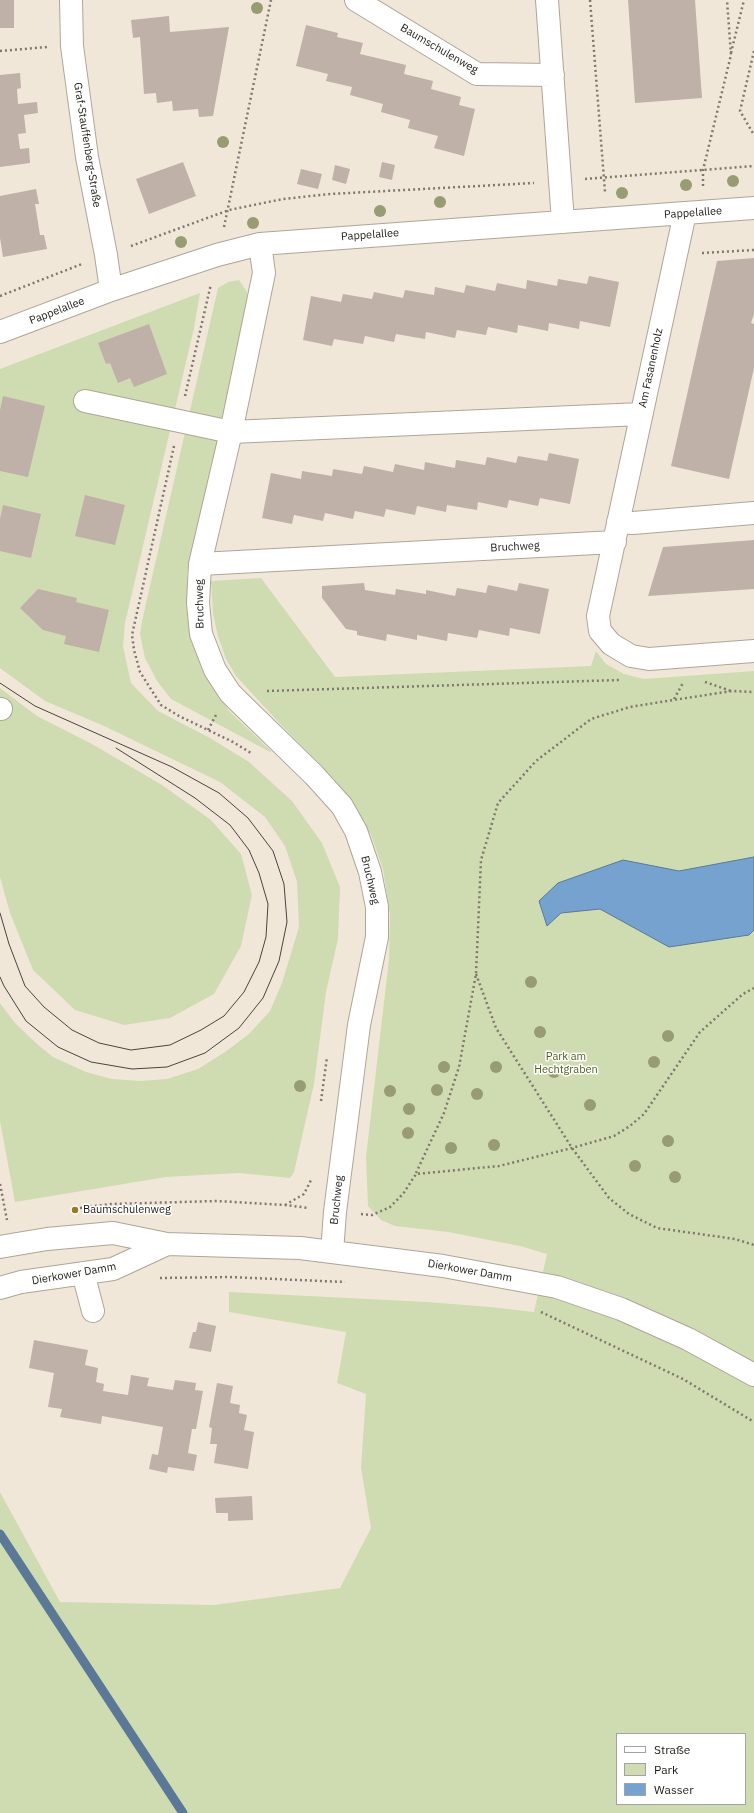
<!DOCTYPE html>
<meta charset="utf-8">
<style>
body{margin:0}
#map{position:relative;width:754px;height:1813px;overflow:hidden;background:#f1e7d9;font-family:"IBM Plex Sans",sans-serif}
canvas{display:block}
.legend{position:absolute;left:616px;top:1733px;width:130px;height:72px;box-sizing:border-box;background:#fff;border:1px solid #a5a3a1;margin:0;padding:5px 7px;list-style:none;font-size:12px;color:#1d1a15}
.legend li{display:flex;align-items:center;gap:8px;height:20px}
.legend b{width:20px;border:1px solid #a5a3a1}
</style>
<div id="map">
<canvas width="754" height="1813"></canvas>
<ul class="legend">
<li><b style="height:5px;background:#fff"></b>Straße</li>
<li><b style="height:11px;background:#cfdcb1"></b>Park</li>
<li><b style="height:11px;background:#75a2cf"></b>Wasser</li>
</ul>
</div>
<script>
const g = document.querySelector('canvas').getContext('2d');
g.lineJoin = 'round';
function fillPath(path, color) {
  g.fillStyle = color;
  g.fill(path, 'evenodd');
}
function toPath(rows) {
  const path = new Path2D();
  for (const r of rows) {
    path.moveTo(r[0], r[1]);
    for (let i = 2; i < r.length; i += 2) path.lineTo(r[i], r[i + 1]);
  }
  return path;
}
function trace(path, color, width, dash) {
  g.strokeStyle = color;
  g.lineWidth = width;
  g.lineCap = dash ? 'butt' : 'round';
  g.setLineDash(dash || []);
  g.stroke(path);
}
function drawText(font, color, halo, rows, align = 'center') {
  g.font = font + ' "IBM Plex Sans",sans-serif';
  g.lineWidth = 3;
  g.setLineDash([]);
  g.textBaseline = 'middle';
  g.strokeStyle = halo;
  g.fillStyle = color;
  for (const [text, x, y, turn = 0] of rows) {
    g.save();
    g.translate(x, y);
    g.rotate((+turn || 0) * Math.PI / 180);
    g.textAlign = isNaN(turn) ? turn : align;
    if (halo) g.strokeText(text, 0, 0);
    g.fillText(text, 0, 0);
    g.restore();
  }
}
const green = toPath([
 [239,280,247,292,248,308,187,573,187,592,191,631,205,672,229,711,271,751,270,752,171,699,157,681,145,658,140,634,142,621,218,288,228,282],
 [200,293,194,328,125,623,123,646,131,683,158,711,210,738,249,762,292,801,322,843,340,887,338,939,326,992,314,1084,294,1172,290,1178,239,1173,166,1177,15,1202,0,1121,0,1003,15,1023,37,1044,53,1057,86,1072,112,1079,141,1081,167,1079,198,1069,225,1052,249,1034,270,1011,282,983,299,927,297,882,285,846,265,817,220,782,104,726,45,701,0,668,0,369],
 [261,578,335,677,591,666,596,651,606,664,624,674,644,679,754,671,754,1813,0,1813,0,1492,60,1602,214,1605,340,1588,371,1528,361,1468,366,1394,337,1383,346,1332,229,1312,229,1292,427,1302,490,1307,534,1312,547,1254,520,1246,448,1232,395,1226,381,1220,368,1206,366,1157,389,959,390,915,383,869,371,835,354,804,336,781,283,727,236,676,226,659,218,636,213,614,211,581],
 [617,1734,745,1734,745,1804,617,1804],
 [0,688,37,716,92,744,162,785,211,820,241,854,252,895,241,946,214,994,170,1018,124,1025,75,1010,33,970,10,913,0,877]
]);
const water = toPath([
 [754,857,754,930,749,935,669,947,600,909,561,913,547,926,539,901,558,883,623,860,679,871,754,857]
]);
const stream = toPath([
 [0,1534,183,1813]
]);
const building = toPath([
 [0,0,14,0,14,28,0,28],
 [628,0,695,0,702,98,635,103],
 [169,16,170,32,229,27,213,116,199,117,198,109,173,111,172,101,157,103,156,93,144,94,140,37,133,38,131,20],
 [306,25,338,33,337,37,363,43,360,54,406,65,404,74,433,81,431,89,461,97,459,105,475,109,464,156,434,148,438,136,408,128,410,120,381,112,383,104,350,95,352,87,326,81,328,74,296,66],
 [20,73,21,88,17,89,18,104,37,102,38,113,24,115,26,133,18,134,20,149,29,148,30,163,0,167,0,75],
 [183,162,196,196,149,214,136,179],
 [382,162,395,165,392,180,379,177],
 [335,165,350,169,346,184,332,180],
 [301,169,322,174,318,189,297,184],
 [36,189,39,204,35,204,40,235,44,235,47,249,3,257,0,238,0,196],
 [754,258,754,314,751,323,754,324,754,368,729,479,671,466,717,261],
 [589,276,619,282,610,327,580,321,579,329,549,323,548,331,518,325,517,333,488,327,486,335,457,330,455,338,426,332,425,339,396,334,394,342,365,336,363,344,334,339,332,346,303,340,311,296,341,302,343,294,372,299,374,292,403,298,405,290,434,295,435,287,464,293,466,285,495,291,497,283,526,289,527,280,557,286,558,279,587,284],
 [149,324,167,374,134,387,130,378,118,383,110,363,106,364,98,343],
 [3,396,45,406,28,477,0,471,0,410],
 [549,453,579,459,570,504,540,498,538,506,509,500,507,508,478,502,477,510,447,505,446,512,417,506,415,515,386,509,384,517,355,511,353,519,325,513,323,521,294,515,292,524,262,518,271,473,301,479,302,471,332,476,333,469,362,474,364,466,393,472,395,464,424,470,425,462,455,468,456,460,485,465,487,457,516,463,518,456,547,461],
 [85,495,125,505,115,545,75,536],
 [3,505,41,514,31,558,0,551,0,519],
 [754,540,754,589,648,596,663,547],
 [364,583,365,590,395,595,396,589,426,594,426,590,455,596,457,588,486,593,488,585,517,591,519,583,549,589,540,634,510,628,509,636,479,630,477,638,448,633,447,641,417,635,417,640,387,634,386,641,357,635,357,631,346,629,322,598,322,586],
 [38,589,77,598,76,602,109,610,99,652,64,644,66,636,43,630,20,608],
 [198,1322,216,1326,211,1352,189,1348,193,1332,196,1332],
 [34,1340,88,1350,85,1365,98,1368,96,1382,104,1384,103,1391,128,1395,131,1375,149,1378,147,1386,173,1390,175,1380,196,1383,195,1390,203,1391,196,1429,192,1429,188,1453,197,1455,194,1471,168,1467,167,1473,149,1469,152,1454,158,1455,163,1427,102,1416,101,1424,60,1417,62,1409,48,1407,54,1373,29,1368],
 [217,1383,233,1386,230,1403,240,1405,239,1413,247,1415,244,1430,254,1432,248,1469,214,1463,217,1444,210,1444,212,1428,209,1427],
 [252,1496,253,1520,228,1521,228,1513,216,1513,215,1498]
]);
const path = toPath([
 [590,0,605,192],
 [0,51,47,47],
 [754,51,740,111,754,135],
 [731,53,744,0],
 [585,179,754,166],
 [703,186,703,170,731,55,727,0],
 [224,227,271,0],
 [131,246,229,210,283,199,330,194,534,183],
 [702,253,754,250],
 [0,296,82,264],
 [185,396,211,284],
 [174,446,132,635,134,650,140,672,161,705,179,716,233,742,251,753],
 [705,682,731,691],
 [267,691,619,680],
 [674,699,683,683],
 [208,730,216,715],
 [476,974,496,1028,572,1148,609,1198,629,1214,657,1228,735,1239,754,1245],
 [321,1101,327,1057],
 [416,1173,444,1113,459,1067,476,974,481,860,498,803,536,761,591,719,630,707,673,700,732,691,754,692],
 [0,1184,7,1220],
 [285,1205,304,1194,311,1180],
 [80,1208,111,1204,217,1201,285,1205,309,1208],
 [361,1214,372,1215,390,1207,403,1194,416,1174,499,1166,572,1148,614,1136,630,1126,644,1114,700,1032,743,994,754,988],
 [160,1278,229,1277,345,1282],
 [541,1312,683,1379,754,1422]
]);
const minor = toPath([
 [71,0,72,46,87,157,106,255,111,290],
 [356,0,477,74,553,75],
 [547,0,563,222],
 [685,213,598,616,600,631,611,644,631,656,649,659,754,651],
 [260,244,264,273,231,432,200,564,198,603,201,634,215,670,230,693,239,702,314,775,342,806,356,831,370,872,377,907,377,937,359,1025,335,1212,332,1252],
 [0,332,111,290,217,255,260,244,754,208],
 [85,401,231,432,641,414],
 [618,522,633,523,754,513],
 [200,564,615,542],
 [0,709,1,709],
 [0,1247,47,1239,113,1233,167,1244,300,1248,443,1266,557,1287,621,1309,688,1339,754,1375],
 [83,1273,93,1311],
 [0,1288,21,1282,113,1269,167,1244]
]);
const tram = toPath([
 [0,683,35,706,172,767,219,793,248,818,273,851,284,884,287,922,279,961,263,998,239,1028,205,1053,167,1067,132,1069,91,1062,58,1047,26,1021,4,986,0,977],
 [0,913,9,944,25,986,44,1007,72,1030,99,1043,131,1050,170,1045,201,1030,224,1016,244,992,259,962,266,937,268,904,259,873,249,850,230,825,195,798,116,748]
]);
const trees = [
 [257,8],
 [223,142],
 [733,181],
 [686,185],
 [622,193],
 [440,202],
 [380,211],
 [253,223],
 [181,242],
 [531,982],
 [540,1032],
 [668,1036],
 [654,1062],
 [444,1067],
 [496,1067],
 [554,1072],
 [300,1086],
 [437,1090],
 [390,1091],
 [477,1094],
 [590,1105],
 [409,1109],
 [408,1133],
 [668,1141],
 [494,1145],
 [451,1148],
 [635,1166],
 [675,1177]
];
const markers = [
 [75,1210,4,"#997923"]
];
const streetNames = [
 ["Baumschulenweg",439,49,30],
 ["Graf-Stauffenberg-Straße",87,145,81],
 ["Pappelallee",693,213,-4],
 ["Pappelallee",370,235,-4],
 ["Pappelallee",57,311,-21],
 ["Am Fasanenholz",651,368,-78],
 ["Bruchweg",515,547,-3],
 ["Bruchweg",200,604,-91],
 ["Bruchweg",370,880,77],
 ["Bruchweg",337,1200,-84],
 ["Dierkower Damm",470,1271,10],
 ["Dierkower Damm",74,1274,-10]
];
const parkNames = [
 ["Park am",566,1057],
 ["Hechtgraben",566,1070]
];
const poiNames = [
 ["Baumschulenweg",83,1210]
];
fillPath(green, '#cfdcb1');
fillPath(water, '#75a2cf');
trace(water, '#5b7997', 1);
trace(stream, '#5b7997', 9);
fillPath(building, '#bfb0a8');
trace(minor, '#aea598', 24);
trace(path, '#7e786e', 2.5, [2, 3]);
trace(minor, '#fff', 22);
trace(tram, '#49443e', 1);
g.fillStyle = '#989c72';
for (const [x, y] of trees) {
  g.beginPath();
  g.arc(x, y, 6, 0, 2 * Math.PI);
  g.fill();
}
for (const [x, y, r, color] of markers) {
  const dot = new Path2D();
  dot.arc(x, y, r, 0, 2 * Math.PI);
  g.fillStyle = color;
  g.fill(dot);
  trace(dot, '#fff', 1.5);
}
drawText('11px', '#1d1a15', '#fff', streetNames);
drawText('11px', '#4f5e1e', '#fff', parkNames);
drawText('11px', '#1d1a15', '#fff', poiNames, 'left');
</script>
